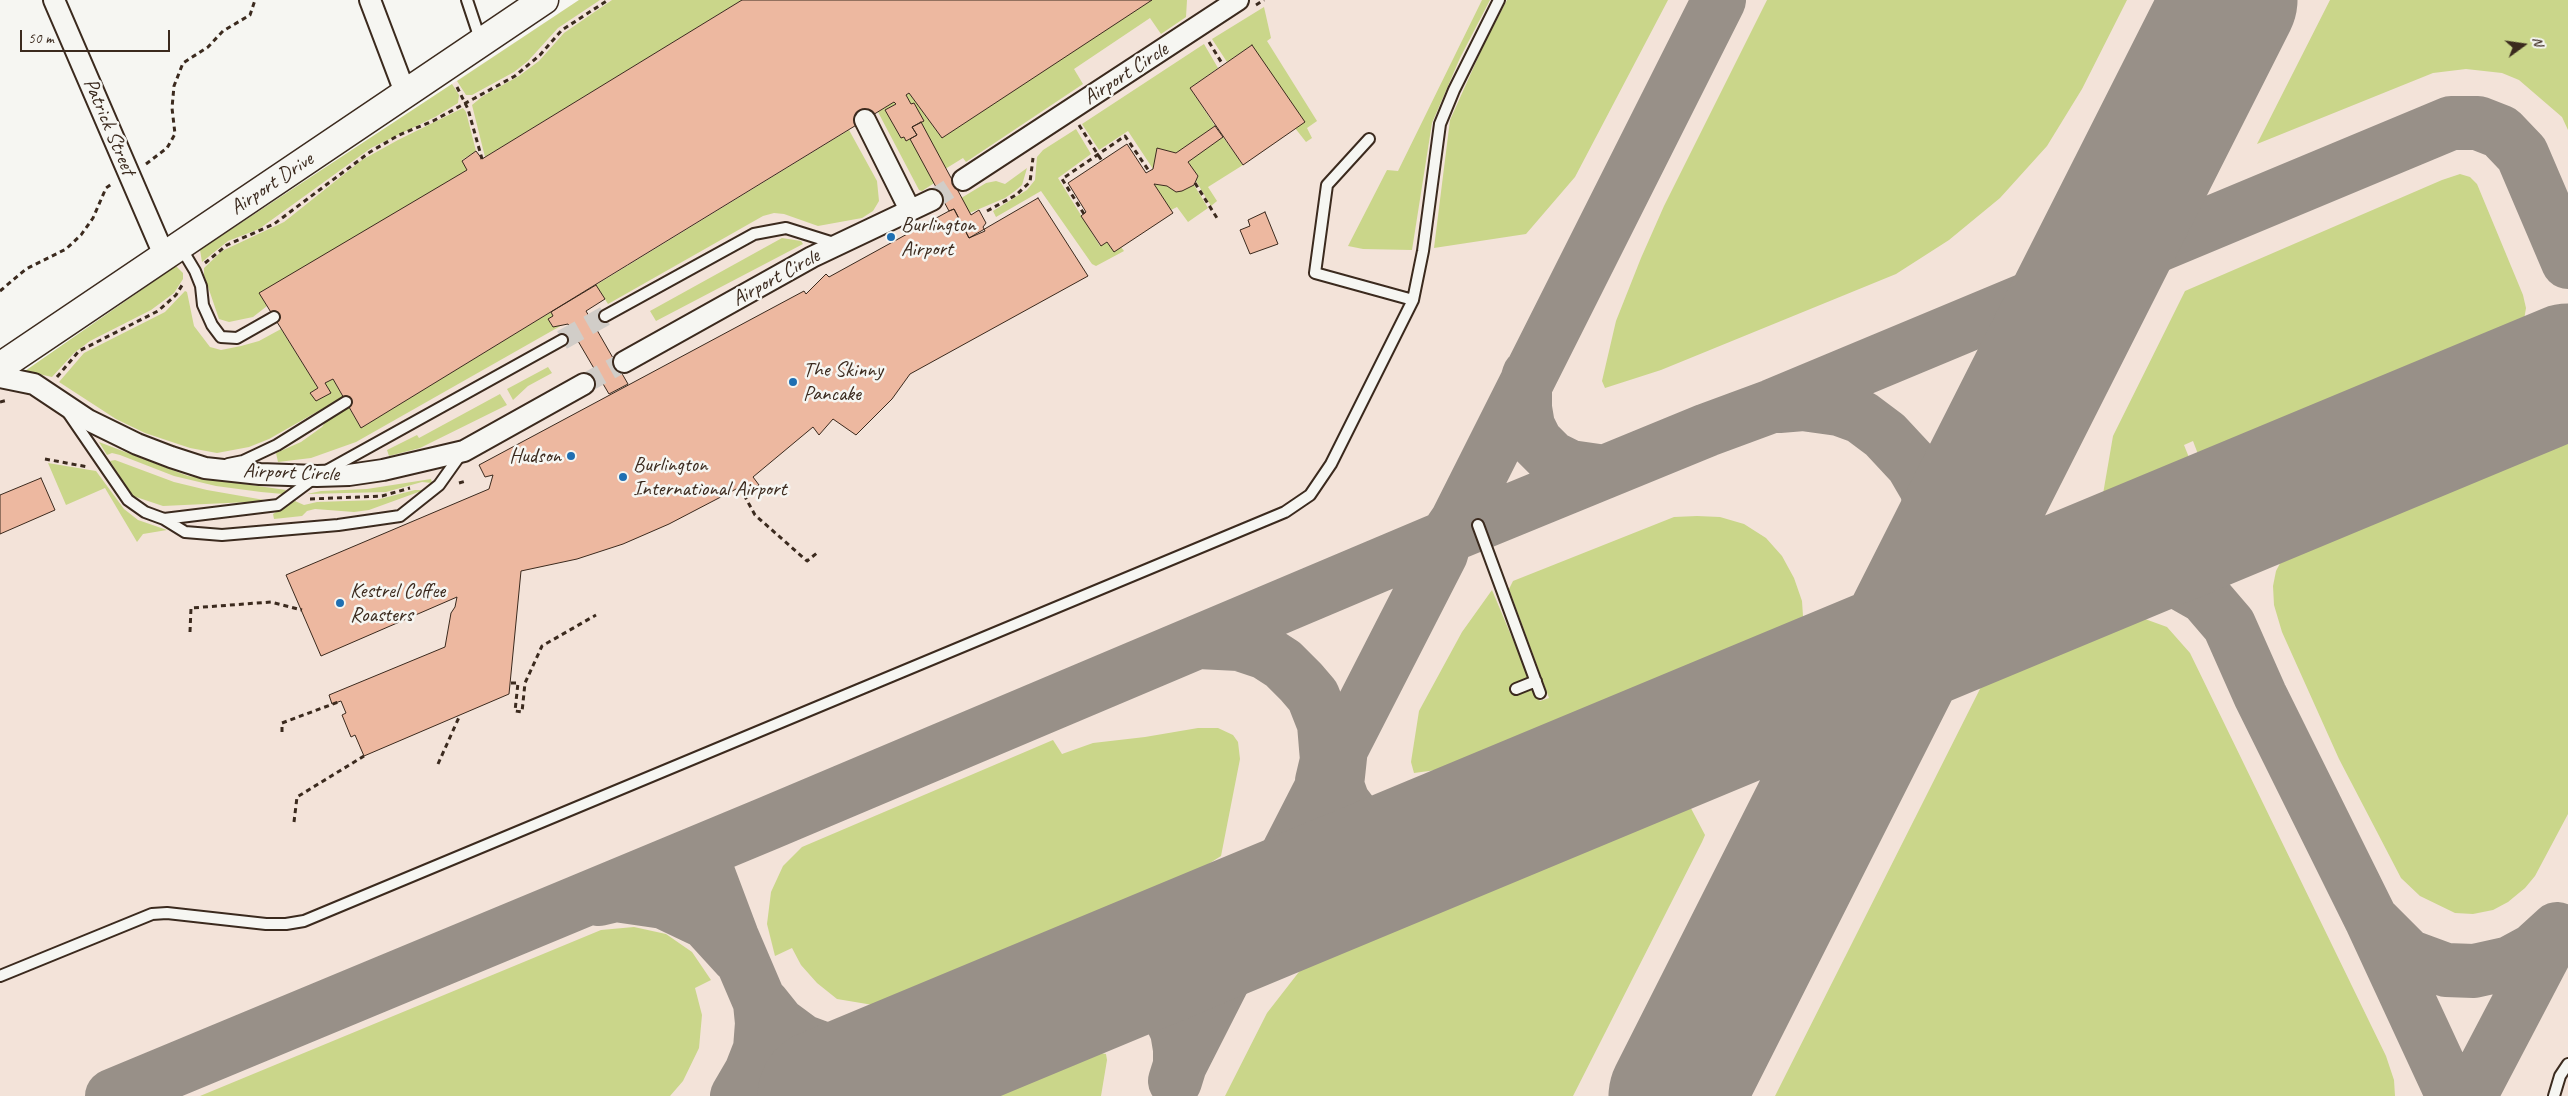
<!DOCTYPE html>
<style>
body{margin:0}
#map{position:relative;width:2568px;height:1096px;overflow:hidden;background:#f6f6f2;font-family:Caveat,sans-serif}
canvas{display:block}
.north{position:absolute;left:2498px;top:20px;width:50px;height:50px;-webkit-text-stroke:4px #f6f6f2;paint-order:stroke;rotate:76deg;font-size:14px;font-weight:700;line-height:20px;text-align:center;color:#3b2a1e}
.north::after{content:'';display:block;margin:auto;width:18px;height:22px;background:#3b2a1e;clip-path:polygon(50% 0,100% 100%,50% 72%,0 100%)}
.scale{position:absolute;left:20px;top:30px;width:150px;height:22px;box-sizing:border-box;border:2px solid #3b2a1e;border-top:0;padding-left:6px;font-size:15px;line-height:18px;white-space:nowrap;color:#3b2a1e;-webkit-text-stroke:4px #f6f6f2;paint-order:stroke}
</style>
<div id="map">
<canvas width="2568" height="1096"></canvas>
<div class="north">N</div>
<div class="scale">50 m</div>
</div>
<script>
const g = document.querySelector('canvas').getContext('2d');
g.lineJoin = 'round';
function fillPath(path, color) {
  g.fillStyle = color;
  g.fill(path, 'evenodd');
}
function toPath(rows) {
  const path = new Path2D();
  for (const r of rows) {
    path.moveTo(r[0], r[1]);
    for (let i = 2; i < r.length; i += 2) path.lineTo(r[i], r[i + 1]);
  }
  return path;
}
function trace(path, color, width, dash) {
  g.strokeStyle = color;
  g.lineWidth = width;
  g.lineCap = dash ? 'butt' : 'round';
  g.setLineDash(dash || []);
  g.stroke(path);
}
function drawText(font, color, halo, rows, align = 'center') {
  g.font = font + ' Caveat,sans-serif';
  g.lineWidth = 5;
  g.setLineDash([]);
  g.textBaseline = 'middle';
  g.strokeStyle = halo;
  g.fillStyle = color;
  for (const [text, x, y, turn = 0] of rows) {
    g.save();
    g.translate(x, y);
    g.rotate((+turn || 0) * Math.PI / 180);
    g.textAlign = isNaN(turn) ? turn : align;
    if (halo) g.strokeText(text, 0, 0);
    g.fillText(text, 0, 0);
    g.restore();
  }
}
const built = toPath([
 [579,0,2568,0,2568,1096,0,1096,0,388,200,250]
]);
const green = toPath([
 [579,0,600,0,558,28,528,61,514,72,472,95,466,95,457,81],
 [612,0,742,0,485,157,472,105,483,96,519,76,539,61,564,33],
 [1152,0,1187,0,1186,17,1161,34,1150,18,1074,69,1083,84,966,162,963,158,937,174,939,180,922,191,919,190,878,112,894,102,896,104,886,110,901,138,904,137,906,141,917,135,914,103,911,104,906,95,909,93,942,138],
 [1482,0,1490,0,1460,58,1432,123,1412,250,1363,249,1348,246,1387,170,1398,171],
 [1507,0,1668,0,1575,177,1526,234,1434,248,1450,120,1485,42],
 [1767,0,2127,0,2082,89,2047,146,2000,198,1949,240,1896,274,1661,370,1605,388,1602,381,1616,321,1641,258,1664,206],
 [2330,0,2568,0,2568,130,2562,117,2519,80,2502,73,2466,69,2433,73,2257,144],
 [1264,7,1271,38,1267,41,1317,121,1307,128,1312,138,1306,142,1295,128,1252,45,1227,62,1212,39],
 [1204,44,1218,68,1190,88,1215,126,1176,153,1157,149,1153,169,1128,131,1099,150,1082,124],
 [452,84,459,95,458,103,435,117,371,148,259,229,228,241,202,262,200,250],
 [463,108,466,112,476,151,462,160,467,170,260,293,267,306,253,317,229,322,219,319,204,275,204,268,222,251,284,222,362,160,398,140],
 [1076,129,1091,154,1058,178,1100,246,1107,242,1114,252,1121,247,1124,251,1096,266,1092,264,1041,191,996,217,993,211,1027,190,1035,180,1037,157,1043,150],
 [849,130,877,181,879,201,873,211,862,218,818,226,784,214,774,213,763,216,608,304,596,285],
 [1223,137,1243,165,1208,187,1217,201,1211,206,1196,181,1198,176,1188,162],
 [1027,168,1022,185,1015,191,1005,198,965,215,958,200,986,183,996,181,1005,184],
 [2460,174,2470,177,2477,184,2523,295,2526,308,2524,320,2517,331,2505,339,2258,441,2201,462,2193,441,2184,445,2192,465,2110,500,2103,494,2113,436,2185,291,2442,180],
 [1154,184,1167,186,1176,192,1194,185,1208,208,1188,222,1177,207,1171,210],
 [782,238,801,241,803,244,656,321,650,311],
 [176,266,183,273,183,279,174,293,151,310,90,341,74,353,52,377,25,371],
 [185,291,187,292,194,326,210,347,221,350,241,346,259,341,281,329,318,388,310,393,316,401,331,393,325,383,333,379,343,397,269,439,249,447,217,453,190,448,145,433,116,419,59,382,84,353,165,312],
 [551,312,553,316,548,319,552,326,564,324,356,442,311,458,278,462,276,453,301,442,322,427,329,417,348,406,361,428],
 [548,367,552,373,528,386,513,400,507,389],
 [500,394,507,405,420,448,389,456,387,450,417,435,419,438],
 [2568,425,2568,814,2535,876,2525,888,2508,902,2493,910,2473,914,2455,913,2420,896,2401,878,2339,759,2282,632,2274,605,2273,586,2276,571,2286,552,2306,535],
 [99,442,188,476,286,490,283,494,261,492,216,486,174,476,120,455,112,453,107,455],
 [115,460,174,482,207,490,270,501,163,506,133,496,110,461],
 [48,463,96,471,124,509,138,520,167,530,143,534,137,542,105,488,66,505],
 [431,479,432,483,422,482,386,492,307,494,321,491,367,489],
 [415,490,424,490,369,510,354,512,315,509,307,511,302,516,274,519,273,514,295,501,304,505,317,502,376,500],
 [1697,516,1720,517,1744,524,1766,538,1782,556,1794,578,1802,601,1804,631,1474,765,1414,773,1411,762,1419,711,1462,632,1492,590,1529,678,1511,687,1514,695,1531,690,1540,701,1549,698,1509,589,1513,581,1674,517],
 [2116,616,2145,619,2167,627,2190,653,2386,1056,2394,1080,2395,1096,1775,1096,1986,677,2000,662],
 [1198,728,1218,728,1233,735,1238,742,1240,759,1221,856,1158,896,917,999,885,1007,837,999,817,983,801,965,792,948,775,956,767,924,771,892,783,866,802,847,1053,740,1062,754,1093,743,1145,737],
 [1684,795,1705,835,1702,842,1573,1096,1225,1096,1267,1013,1309,959,1367,926,1634,812],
 [634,927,666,934,692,952,711,980,695,988,702,1015,699,1048,683,1081,670,1096,200,1096,601,930],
 [1100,1053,1106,1054,1107,1060,1101,1096,958,1096,1044,1059]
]);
const taxiway = toPath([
 [1529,375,1525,388,1525,408,1528,426,1536,442,1552,458,1570,467,1605,472],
 [2547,380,2568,361],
 [1779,406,1803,404,1839,409,1861,417,1885,435,1912,464,1926,488,1933,512,1937,544,1931,591],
 [2109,562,2147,568,2175,580,2205,597,2229,625,2260,695,2371,919,2453,1096],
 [1199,642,1239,644,1266,653,1283,664,1301,682,1313,696,1324,724,1327,760,1322,781],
 [1341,748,1337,785,1343,802,1358,822,1378,835,1400,842,1455,834],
 [700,852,732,937,800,1096],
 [599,899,616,895,664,902,706,922,738,957],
 [2375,923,2408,956,2446,970,2474,971,2510,963,2534,950,2557,929],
 [1246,935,1441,554,1446,537,1457,521,1719,0],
 [1098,983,1127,985,1150,995,1168,1012,1177,1031,1180,1049,1180,1065,1175,1081],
 [763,1004,779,1024,802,1041,829,1051,862,1055,934,1051,932,1045],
 [1180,1065,1246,935,1270,911],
 [112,1096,769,823,1446,537,1707,430,1772,406,2451,123,2478,123,2501,132,2522,154,2568,262],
 [737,1096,751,1072,760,1049,762,1023,760,1003],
 [2470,1096,2556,932]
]);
const runway = toPath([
 [825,1096,2568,371],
 [1676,1096,2230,0]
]);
const building = toPath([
 [742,0,1152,0,942,138,909,93,906,95,911,104,914,103,924,121,912,127,917,135,906,141,904,137,901,138,885,110,896,104,894,102,361,428,333,379,325,383,331,393,316,401,310,393,318,388,259,293,467,170,462,161,476,151,482,159,742,0],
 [1252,45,1305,122,1243,165,1190,88,1252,45],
 [921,122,971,215,979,210,986,223,983,227,985,231,969,238,954,209,949,211,910,139,917,135,912,127,921,122],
 [1215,126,1223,137,1188,162,1198,176,1194,185,1182,191,1176,192,1167,186,1154,184,1173,213,1114,252,1107,242,1101,246,1081,216,1086,212,1068,183,1127,144,1146,173,1153,169,1157,148,1176,153,1215,126],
 [1038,198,1088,276,910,374,892,399,856,435,833,419,819,435,813,427,753,477,759,485,744,495,738,488,669,524,623,544,577,559,521,571,509,694,364,756,355,735,351,737,342,715,346,713,341,701,332,704,329,695,445,647,451,613,455,607,457,597,321,656,286,575,489,489,493,475,485,477,479,465,804,291,806,294,826,274,829,277,949,211,954,209,969,238,1038,198],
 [1265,212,1278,244,1250,254,1240,230,1250,226,1248,220,1265,212],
 [596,285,605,299,586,311,628,384,609,394,568,324,553,327,548,319,553,316,551,312,596,285],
 [41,478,55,510,0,534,0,495,41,478]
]);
const streetTunnel = toPath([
 [932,200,963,180],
 [562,340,605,316],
 [584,384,624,362]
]);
const path = toPath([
 [1256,5,1264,0],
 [1209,42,1223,65],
 [457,87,468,109,482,159],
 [1079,125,1102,161],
 [146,164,167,148,175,134,172,108,174,86,183,63,208,47,223,31,250,15,255,0],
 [1195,183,1217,218],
 [987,211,1016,195,1030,182,1033,158],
 [1084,214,1062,179,1125,136,1149,171],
 [205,263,227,245,274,224,370,152,399,135,433,121,515,76,540,55,562,30,608,0],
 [0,291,26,269,66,249,81,235,93,218,106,188,113,183],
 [57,377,79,351,158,311,176,295,184,282],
 [0,402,8,400],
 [45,459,88,467],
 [459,483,466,481],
 [744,495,755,515,807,561,817,553],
 [310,499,382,496,410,488],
 [190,632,191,608,271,602,302,610],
 [511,683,518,683,515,711,522,712,525,683,542,646,596,615],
 [282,732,282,723,341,701],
 [438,764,460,715],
 [294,822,297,797,364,756]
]);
const lane = toPath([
 [467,0,481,42],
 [1369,139,1327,185,1315,273,1413,300],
 [180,246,195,271,201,286,203,305,212,325,221,337,237,338,274,317],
 [605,316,754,234,786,228,837,244],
 [69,414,128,500,145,512,164,519,278,505,317,476,562,340],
 [228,464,243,461,277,445,346,402],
 [164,519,185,532,222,535,338,525,400,516,439,485,461,454],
 [1478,525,1540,693],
 [1516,689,1536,681],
 [0,976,152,914,167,913,266,924,286,924,304,921,1285,512,1310,495,1331,464,1413,300,1423,251,1440,124,1454,90,1499,0],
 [2554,1096,2560,1076,2568,1064]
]);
const street = toPath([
 [54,0,164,255],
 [370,0,406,95],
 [865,120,910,210],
 [963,180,1238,0],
 [624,362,812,257,932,200],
 [0,377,34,384,88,420,137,444,171,457,205,468,260,474,317,476,349,475,383,470,464,451,584,384]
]);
const secondary = toPath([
 [0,367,544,0]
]);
const markers = [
 [891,237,5,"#1f6fb2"],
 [793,382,5,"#1f6fb2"],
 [571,456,5,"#1f6fb2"],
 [623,477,5,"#1f6fb2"],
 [340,603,5,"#1f6fb2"]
];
const streetNames = [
 ["Airport Circle",1126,74,-33],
 ["Patrick Street",109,127,67],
 ["Airport Drive",272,184,-34],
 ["Airport Circle",776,278,-29],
 ["Airport Circle",291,473,2]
];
const poiNames = [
 ["Burlington",901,225],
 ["Airport",901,249],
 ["The Skinny",803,370],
 ["Pancake",803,394],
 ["Hudson",561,456,"right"],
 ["Burlington",633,465],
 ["International Airport",633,489],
 ["Kestrel Coffee",350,591],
 ["Roasters",350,615]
];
fillPath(built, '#f3e3d9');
fillPath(green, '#cad68a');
trace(taxiway, '#989088', 54);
trace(runway, '#989088', 135);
fillPath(building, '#edb8a0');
trace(building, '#3b2a1e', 1);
trace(streetTunnel, '#d1cdc8', 20, [20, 10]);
trace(lane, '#3b2a1e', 14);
trace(street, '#3b2a1e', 24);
trace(secondary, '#3b2a1e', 31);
trace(path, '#3b2a1e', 3, [5, 4]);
trace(lane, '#f6f6f2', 10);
trace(street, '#f6f6f2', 20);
trace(secondary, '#f6f6f2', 28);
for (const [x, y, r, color] of markers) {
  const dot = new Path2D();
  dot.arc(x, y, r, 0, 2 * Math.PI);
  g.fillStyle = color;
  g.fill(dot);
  trace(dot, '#f6f6f2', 2);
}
drawText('21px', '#3b2a1e', '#f6f6f2', streetNames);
drawText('21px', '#3b2a1e', '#f6f6f2', poiNames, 'left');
</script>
